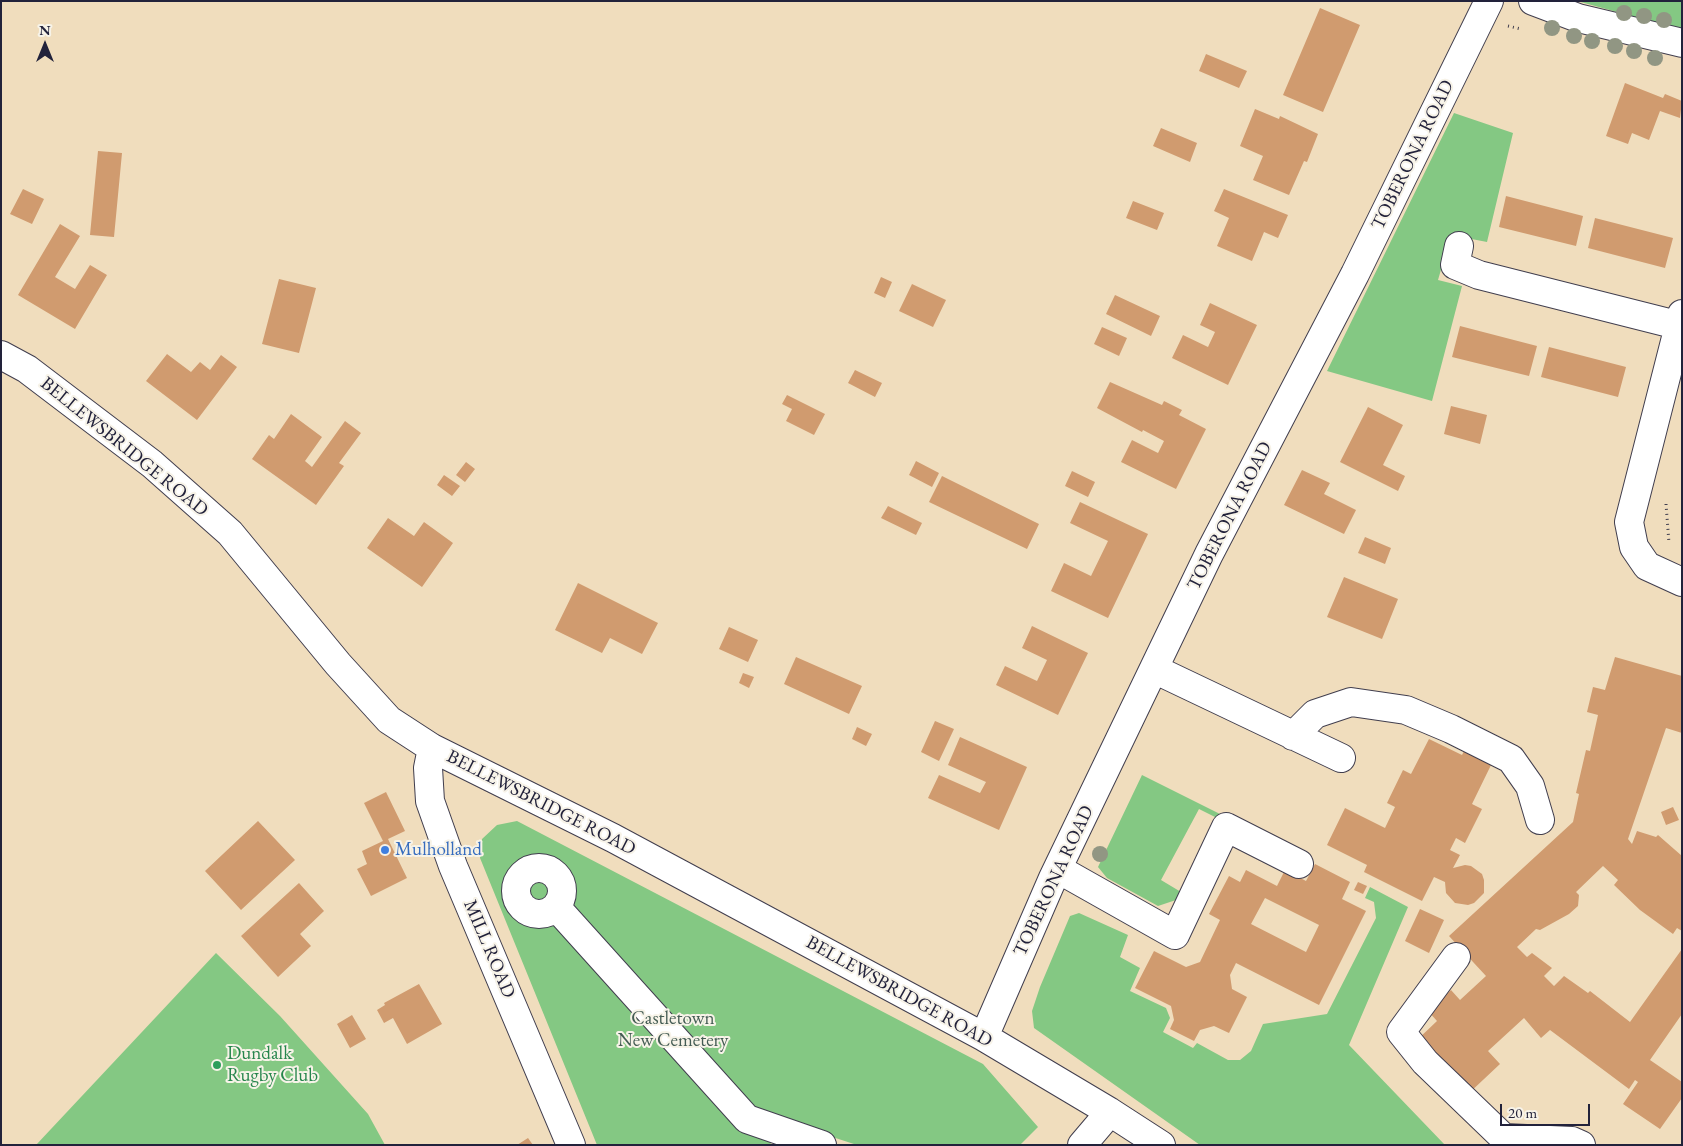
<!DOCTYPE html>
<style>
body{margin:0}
#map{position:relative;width:1683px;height:1146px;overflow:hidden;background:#f0ddbd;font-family:"EB Garamond",serif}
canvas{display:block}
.frame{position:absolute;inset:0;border:2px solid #22223b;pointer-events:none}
.north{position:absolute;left:20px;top:20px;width:50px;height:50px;-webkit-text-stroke:4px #f7f3e8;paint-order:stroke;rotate:0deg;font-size:14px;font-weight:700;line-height:20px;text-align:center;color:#22223b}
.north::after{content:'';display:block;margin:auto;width:18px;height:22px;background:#22223b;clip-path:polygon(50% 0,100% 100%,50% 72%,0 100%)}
.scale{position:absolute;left:1500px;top:1104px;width:90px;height:22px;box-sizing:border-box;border:2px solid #22223b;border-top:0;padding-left:6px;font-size:15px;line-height:18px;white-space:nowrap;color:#22223b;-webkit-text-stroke:4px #f7f3e8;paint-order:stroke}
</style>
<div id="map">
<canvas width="1683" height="1146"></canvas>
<div class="frame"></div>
<div class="north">N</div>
<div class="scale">20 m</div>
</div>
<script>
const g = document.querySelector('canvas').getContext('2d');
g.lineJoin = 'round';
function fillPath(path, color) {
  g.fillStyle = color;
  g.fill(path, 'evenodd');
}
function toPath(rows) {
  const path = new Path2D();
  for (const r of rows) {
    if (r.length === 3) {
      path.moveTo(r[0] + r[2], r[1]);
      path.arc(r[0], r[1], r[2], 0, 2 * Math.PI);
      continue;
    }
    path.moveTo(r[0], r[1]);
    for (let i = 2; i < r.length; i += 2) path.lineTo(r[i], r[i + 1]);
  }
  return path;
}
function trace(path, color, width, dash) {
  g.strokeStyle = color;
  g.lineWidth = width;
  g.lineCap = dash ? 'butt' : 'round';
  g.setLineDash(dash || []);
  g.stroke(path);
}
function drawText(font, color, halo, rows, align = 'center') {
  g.font = font + ' "EB Garamond",serif';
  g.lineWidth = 4;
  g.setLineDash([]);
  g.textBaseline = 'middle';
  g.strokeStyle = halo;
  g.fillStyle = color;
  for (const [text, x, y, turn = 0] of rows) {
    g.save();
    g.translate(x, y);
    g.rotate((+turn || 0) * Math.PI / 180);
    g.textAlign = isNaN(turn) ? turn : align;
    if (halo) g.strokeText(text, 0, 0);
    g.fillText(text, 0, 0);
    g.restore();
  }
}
const green = toPath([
 [1577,1,1682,1,1682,30],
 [1454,113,1513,133,1487,242,1451,235,1438,280,1462,286,1432,401,1327,371],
 [1142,775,1264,836,1261,840,1199,809,1161,880,1181,892,1176,900,1158,906,1107,878,1098,867],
 [517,821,983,1064,1038,1127,1020,1145,857,1145,765,1115,771,1145,597,1145,480,858,482,839,497,825],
 [1370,887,1408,907,1349,1045,1445,1145,1200,1145,1034,1028,1032,1011,1040,987,1070,916,1079,913,1128,935,1120,957,1140,968,1130,991,1166,1008,1170,1018,1163,1032,1193,1048,1197,1043,1228,1060,1240,1060,1251,1051,1263,1024,1327,1014,1376,918,1374,902,1365,898],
 [216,953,280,1016,368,1114,385,1145,36,1145]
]);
const building = toPath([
 [1320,8,1360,25,1323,112,1283,95],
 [1206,54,1247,71,1239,88,1199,71],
 [1625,83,1663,98,1665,94,1682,101,1680,118,1660,111,1649,140,1632,133,1628,144,1606,136],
 [1255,109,1279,119,1280,116,1318,134,1307,162,1304,161,1289,195,1253,180,1263,156,1240,146],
 [1161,128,1197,143,1190,162,1153,146],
 [98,151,122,153,114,237,90,235],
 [23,189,44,199,32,224,10,214],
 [1224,189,1288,215,1278,238,1264,232,1252,261,1217,246,1229,218,1214,211],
 [1506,196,1583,216,1576,246,1499,227],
 [1133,201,1164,213,1157,230,1126,218],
 [1595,218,1673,238,1665,268,1588,248],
 [60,224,80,236,55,277,75,289,90,265,107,275,75,329,18,295],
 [881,277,892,282,885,298,874,293],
 [279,279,316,288,299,353,262,344],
 [912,284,946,300,933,327,899,311],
 [1115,295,1160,316,1151,336,1106,314],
 [1210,303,1257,325,1228,385,1172,358,1183,335,1208,347,1215,332,1200,325],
 [1460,326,1537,346,1529,376,1452,357],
 [1102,327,1127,338,1119,356,1094,344],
 [1549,347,1626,367,1618,397,1541,377],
 [167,354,191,372,200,362,210,370,221,355,237,367,197,420,146,381],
 [855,370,882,383,875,397,848,383],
 [1110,382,1162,405,1164,401,1182,410,1179,415,1206,429,1176,489,1121,462,1132,440,1158,453,1164,441,1143,430,1142,432,1097,408],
 [787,395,825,414,814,435,786,421,792,409,782,404],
 [1451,406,1487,415,1480,444,1444,434],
 [1368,407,1403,425,1383,465,1405,476,1398,491,1340,462],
 [291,414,322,437,305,461,312,467,345,421,361,433,339,463,344,466,316,505,252,459,269,435,274,439],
 [916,461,939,473,932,487,909,475],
 [466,462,475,469,465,482,456,475],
 [1302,470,1330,483,1324,494,1356,510,1344,534,1284,505],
 [1072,471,1095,482,1088,497,1065,486],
 [444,475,460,486,452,496,437,485],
 [942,476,1039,524,1027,549,929,502],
 [1080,502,1148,534,1108,618,1051,591,1064,563,1091,576,1108,541,1070,523],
 [888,506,922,523,916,535,881,518],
 [388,518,414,536,424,522,453,543,422,587,367,548],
 [1365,537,1391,548,1385,564,1358,553],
 [1344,577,1398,599,1382,639,1327,617],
 [578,583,658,623,642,654,610,638,602,653,555,630],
 [1032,626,1088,653,1058,715,996,685,1005,666,1037,681,1047,660,1022,648],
 [729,627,758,640,748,662,719,649],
 [796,657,862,686,849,714,784,684],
 [1615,657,1682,676,1682,733,1666,728,1628,839,1632,844,1637,831,1656,837,1658,835,1682,856,1682,931,1677,928,1673,934,1640,910,1614,885,1618,880,1603,866,1576,892,1579,895,1578,906,1569,914,1540,930,1536,929,1517,947,1527,957,1532,953,1552,968,1544,976,1554,986,1564,976,1588,993,1590,991,1630,1022,1682,949,1682,1014,1650,1060,1682,1082,1682,1098,1660,1129,1623,1104,1638,1082,1635,1080,1629,1089,1550,1030,1541,1038,1524,1018,1488,1051,1500,1064,1467,1095,1416,1041,1437,1021,1428,1011,1451,990,1460,1000,1486,976,1449,936,1573,822,1579,794,1576,793,1586,750,1590,751,1598,715,1587,712,1593,687,1605,690],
 [743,673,754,677,749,688,739,683],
 [935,721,954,729,939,761,921,752],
 [857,727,872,734,866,746,852,739],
 [960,737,1027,767,999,830,928,798,939,775,980,793,986,782,948,765],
 [1429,739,1462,755,1465,749,1492,763,1472,804,1482,809,1465,843,1456,838,1450,850,1460,855,1453,868,1465,865,1471,866,1482,874,1484,880,1484,893,1474,903,1468,905,1455,903,1446,893,1445,882,1434,877,1422,901,1364,872,1367,865,1327,845,1345,808,1385,828,1395,807,1387,803,1403,770,1411,774],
 [386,792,405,831,388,839,407,878,371,896,357,869,367,864,362,851,383,841,364,803],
 [1673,807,1679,820,1666,825,1661,812],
 [258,821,295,860,241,910,205,871],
 [1315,864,1350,882,1342,899,1366,911,1319,1005,1236,963,1230,975,1232,989,1247,997,1229,1033,1214,1026,1200,1030,1194,1041,1170,1029,1174,1020,1171,1006,1135,988,1154,951,1186,967,1200,962,1220,920,1209,914,1229,876,1240,882,1246,870,1277,886,1285,870,1306,881],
 [1265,898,1319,925,1306,952,1251,924],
 [1358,882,1367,886,1363,894,1354,890],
 [299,883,324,911,300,934,311,946,278,977,241,936],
 [1420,909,1444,920,1429,953,1405,941],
 [419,984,442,1024,407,1044,393,1018,384,1023,377,1010,385,1005,384,1003],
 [352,1015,366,1039,350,1048,337,1024],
 [528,1138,533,1145,517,1145]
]);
const path = toPath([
 [1508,26,1521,29],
 [1666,504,1669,543]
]);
const minor = toPath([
 [1533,1,1578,18,1682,43],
 [1459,246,1455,265,1479,275,1677,325],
 [1682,314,1629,522,1634,547,1647,566,1682,582],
 [1,355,27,369,152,464,230,533,338,664,389,720,432,748,613,838,984,1037,1110,1112,1161,1145],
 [1154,669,1341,758],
 [1293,736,1315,714,1351,702,1406,710,1451,729,1511,759,1530,786,1540,820],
 [432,748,428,768,430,801,453,866,571,1145],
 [539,891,23],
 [1058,869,1175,935,1226,827,1299,864],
 [557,908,747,1119,822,1145],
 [1456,957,1401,1032,1425,1062,1504,1138,1572,1141,1581,1145],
 [984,1037,1053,878,1209,554,1355,274,1489,1],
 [1082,1145,1110,1112]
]);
const trees = [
 [1624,13],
 [1644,16],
 [1664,20],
 [1552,28],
 [1574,36],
 [1592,41],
 [1615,46],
 [1634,51],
 [1655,58],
 [1100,854]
];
const markers = [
 [385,850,5,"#3f7fe0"],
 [217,1065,5,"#2e9e5b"]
];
const streetNames = [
 ["TOBERONA ROAD",1413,155,-64],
 ["BELLEWSBRIDGE ROAD",124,447,39],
 ["TOBERONA ROAD",1230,516,-63],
 ["BELLEWSBRIDGE ROAD",541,803,27],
 ["TOBERONA ROAD",1054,881,-65],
 ["MILL ROAD",489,949,67],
 ["BELLEWSBRIDGE ROAD",899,992,29]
];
const shopNames = [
 ["Mulholland",395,850]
];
const parkNames = [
 ["Castletown",673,1019],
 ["New Cemetery",673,1041]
];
const leisureNames = [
 ["Dundalk",227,1054],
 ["Rugby Club",227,1076]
];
fillPath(green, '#84c883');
fillPath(building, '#d09b6f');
trace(minor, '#413e4e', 30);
trace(path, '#413e4e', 3, [1, 4]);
trace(minor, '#fff', 28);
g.fillStyle = '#919683';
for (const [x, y] of trees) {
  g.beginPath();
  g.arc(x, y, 8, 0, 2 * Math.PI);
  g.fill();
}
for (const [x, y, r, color] of markers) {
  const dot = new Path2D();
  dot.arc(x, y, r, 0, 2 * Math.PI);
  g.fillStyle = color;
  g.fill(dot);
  trace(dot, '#f7f3e8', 2);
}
drawText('19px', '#22223b', '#f7f3e8', streetNames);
drawText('19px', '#366cbe', '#f7f3e8', shopNames, 'left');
drawText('19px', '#445c54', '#f7f3e8', parkNames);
drawText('19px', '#27864d', '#f7f3e8', leisureNames, 'left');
</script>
